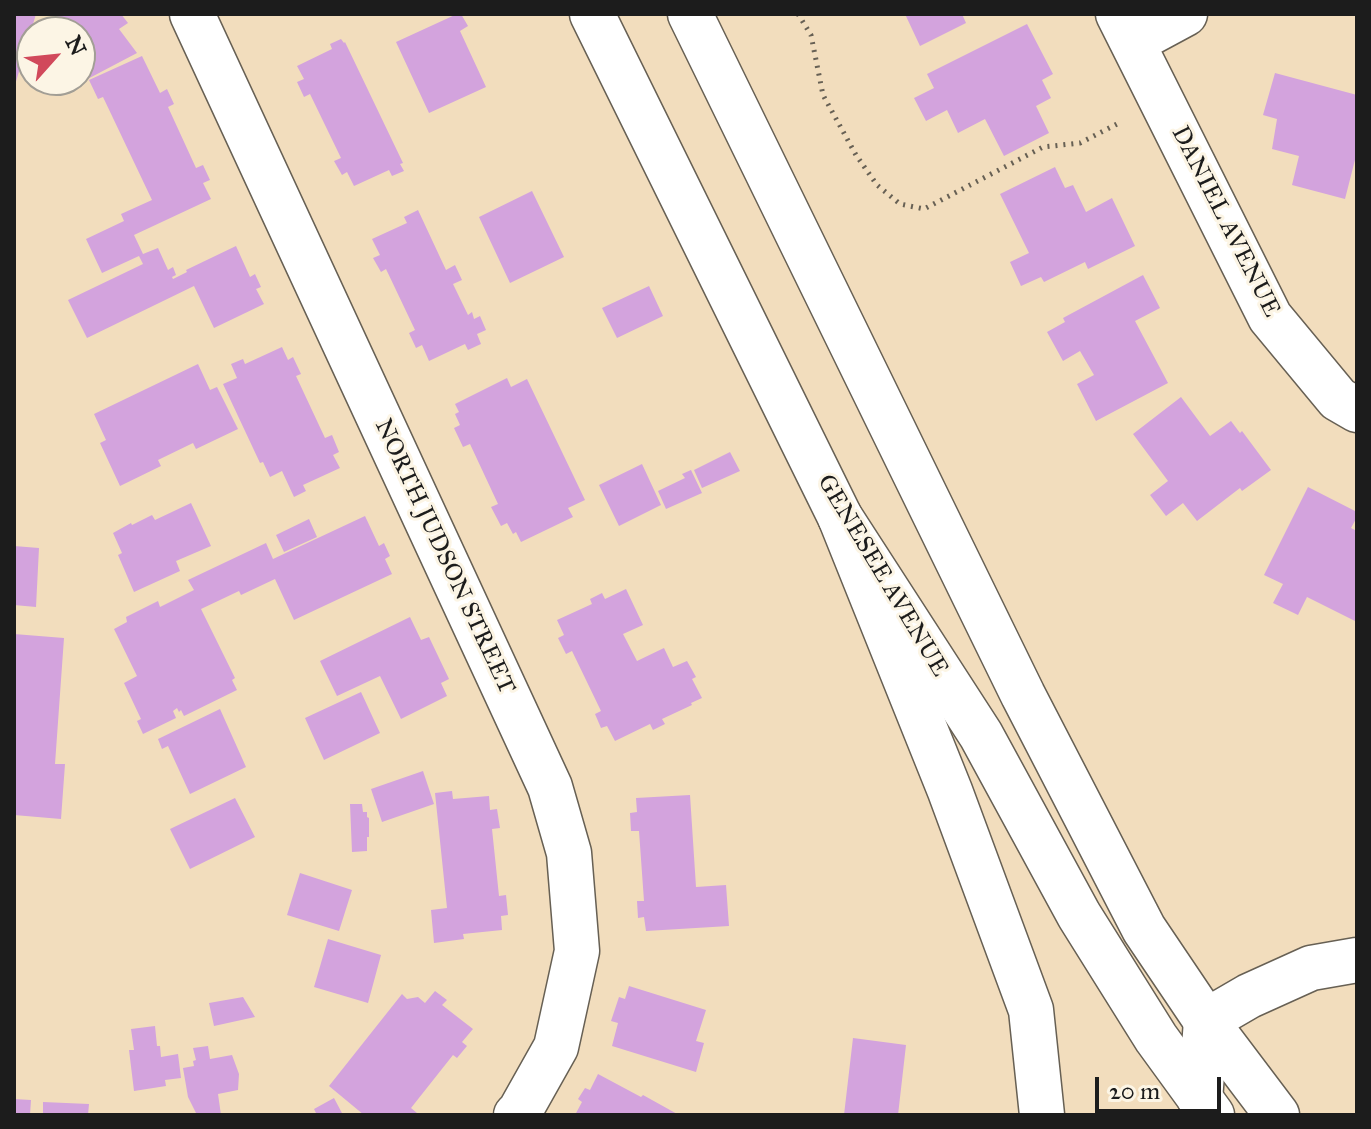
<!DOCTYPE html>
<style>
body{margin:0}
#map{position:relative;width:1371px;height:1129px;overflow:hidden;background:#f2ddbd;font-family:"IM FELL Great Primer",serif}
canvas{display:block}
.frame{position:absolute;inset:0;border:16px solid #1c1c1c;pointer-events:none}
.north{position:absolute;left:16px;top:16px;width:80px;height:80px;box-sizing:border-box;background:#fcf5e5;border:2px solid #a29e95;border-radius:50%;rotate:63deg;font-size:22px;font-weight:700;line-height:32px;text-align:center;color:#1c1c1c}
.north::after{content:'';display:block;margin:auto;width:28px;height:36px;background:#d1495b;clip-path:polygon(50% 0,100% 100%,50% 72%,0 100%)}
.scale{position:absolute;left:1095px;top:1077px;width:126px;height:36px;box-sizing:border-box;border:4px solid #1c1c1c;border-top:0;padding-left:10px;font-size:24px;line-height:28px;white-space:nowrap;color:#1c1c1c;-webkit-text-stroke:6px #fcf5e5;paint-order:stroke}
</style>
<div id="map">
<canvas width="1371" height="1129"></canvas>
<div class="frame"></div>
<div class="north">N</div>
<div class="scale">20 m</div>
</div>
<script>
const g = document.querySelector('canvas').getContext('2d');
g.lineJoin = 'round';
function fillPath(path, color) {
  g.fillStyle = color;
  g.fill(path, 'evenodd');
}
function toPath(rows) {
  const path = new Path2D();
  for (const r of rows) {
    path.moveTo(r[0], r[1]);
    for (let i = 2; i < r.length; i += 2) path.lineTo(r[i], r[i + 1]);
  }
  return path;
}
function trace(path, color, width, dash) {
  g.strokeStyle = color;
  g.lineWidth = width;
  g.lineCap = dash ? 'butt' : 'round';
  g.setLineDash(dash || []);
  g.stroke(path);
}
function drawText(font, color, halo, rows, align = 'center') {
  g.font = font + ' "IM FELL Great Primer",serif';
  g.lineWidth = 6;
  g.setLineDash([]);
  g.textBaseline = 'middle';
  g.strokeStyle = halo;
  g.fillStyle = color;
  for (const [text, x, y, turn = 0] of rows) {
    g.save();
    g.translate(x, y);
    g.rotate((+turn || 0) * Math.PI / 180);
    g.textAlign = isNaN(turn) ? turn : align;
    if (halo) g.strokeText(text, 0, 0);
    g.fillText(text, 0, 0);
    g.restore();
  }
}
const building = toPath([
 [14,14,36,14,15,85,14,85],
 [55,14,121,14,128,23,119,29,137,53,80,83,80,32,57,32,64,27],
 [457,14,461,14,468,26,460,31,486,87,429,113,396,42],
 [905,14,962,14,966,23,920,46],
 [1027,24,1053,74,1042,80,1051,98,1036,106,1049,133,1004,156,985,119,958,133,947,110,926,121,914,98,934,88,927,74],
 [341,39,344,43,345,42,403,163,400,164,404,171,392,176,389,170,354,186,347,172,342,175,334,161,341,158,310,94,304,97,297,82,304,79,297,66,332,49,330,44],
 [142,56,160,93,167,89,174,104,168,107,196,168,203,165,210,180,203,183,211,199,134,235,143,254,158,248,168,270,173,267,176,275,172,277,173,279,187,272,186,270,236,246,250,277,255,274,261,287,256,289,264,304,214,328,194,286,87,338,68,300,143,264,139,256,102,273,86,239,124,221,121,214,152,200,103,97,98,99,89,80],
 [1275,73,1357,95,1357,152,1345,199,1292,185,1299,156,1272,149,1277,119,1263,115],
 [1055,167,1065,188,1073,185,1086,212,1112,198,1135,246,1088,269,1085,262,1044,282,1041,277,1021,286,1010,262,1029,253,1000,194],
 [532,191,564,257,510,283,479,217],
 [418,210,446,270,455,265,462,280,453,284,468,315,472,312,474,319,480,316,486,330,477,334,481,344,468,350,465,344,429,361,422,345,416,348,409,333,415,330,386,269,381,272,373,258,380,255,372,239,407,223,404,217],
 [1143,275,1160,308,1135,321,1168,383,1096,421,1077,384,1094,375,1080,351,1063,361,1047,332,1065,322,1063,318],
 [649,286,663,316,617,338,602,308],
 [282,347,288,360,293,357,301,374,296,376,325,438,332,435,339,452,333,455,340,468,303,485,306,491,294,497,282,471,270,477,263,462,260,463,223,384,237,378,231,364,243,359,245,364],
 [198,364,210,390,217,387,238,429,196,449,193,443,158,460,161,466,120,486,100,443,106,440,94,414],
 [507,378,511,387,527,379,585,500,568,508,573,517,521,542,516,532,513,534,507,523,501,526,491,507,498,504,470,444,463,447,454,428,460,425,455,414,459,412,455,404],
 [1181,397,1210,436,1231,421,1240,433,1242,431,1271,470,1242,491,1240,488,1197,521,1183,503,1166,516,1150,495,1168,481,1133,434],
 [730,452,740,471,702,488,694,470],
 [642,464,661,505,619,526,599,485],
 [691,470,702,493,666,509,658,491,685,478,682,474],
 [1308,487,1357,512,1357,517,1351,528,1357,531,1357,556,1355,561,1357,562,1357,622,1307,597,1298,615,1273,603,1283,584,1264,575],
 [191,503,211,546,176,561,180,571,134,592,118,555,122,553,113,533,131,523,132,525,152,515,155,520],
 [365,516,379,546,384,543,390,556,385,559,392,574,294,620,275,579,241,595,239,591,201,609,235,678,232,680,237,690,184,716,181,710,179,712,177,708,173,711,176,718,143,734,137,721,141,719,124,683,137,676,114,629,127,622,126,617,158,601,160,607,194,590,188,580,266,543,273,559],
 [309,519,317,537,284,552,276,535],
 [14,546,39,548,36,607,14,605],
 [626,589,643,625,623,634,637,661,664,648,673,667,687,661,696,677,692,679,702,698,691,703,692,705,662,719,665,724,653,730,650,724,615,741,607,726,601,728,595,714,601,711,572,651,566,654,558,638,564,635,557,620,592,604,590,599,602,593,605,599],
 [410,617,421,640,429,637,449,679,441,683,447,696,401,719,380,676,337,696,320,661],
 [14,634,64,638,55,764,65,764,61,819,14,815],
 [361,692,380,733,324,760,305,718],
 [220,709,246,767,190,794,168,746,162,749,158,739],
 [423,771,434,804,382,822,371,789],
 [452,791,453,799,489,796,490,810,497,809,500,828,492,829,499,896,506,895,508,915,501,916,502,930,463,934,464,939,434,943,431,910,447,908,435,793],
 [690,795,696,887,726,885,729,926,646,931,644,917,638,918,637,901,644,901,639,831,631,831,630,813,637,812,636,798],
 [235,798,255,837,190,869,170,829],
 [350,804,362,804,363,812,367,812,367,817,369,818,369,837,367,837,367,851,352,852],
 [300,873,352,890,339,931,287,915],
 [328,939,381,955,368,1003,314,987],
 [629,986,706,1010,696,1041,704,1043,696,1072,612,1046,618,1023,611,1021,619,997,625,999],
 [435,991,447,1000,442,1005,473,1029,462,1042,467,1046,457,1058,453,1055,411,1108,417,1113,415,1115,364,1115,329,1086,402,994,407,999,418,997,425,1003],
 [243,997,255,1017,214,1026,209,1003],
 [155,1026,157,1046,160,1046,161,1057,178,1054,181,1078,165,1080,166,1086,134,1091,129,1050,134,1050,131,1029],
 [853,1038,906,1045,898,1115,844,1115],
 [208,1046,210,1059,232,1055,239,1074,238,1090,218,1094,221,1115,197,1115,188,1097,183,1068,194,1066,193,1061,196,1060,193,1048],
 [598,1074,641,1097,643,1095,679,1115,575,1115,582,1102,578,1099,585,1088,590,1090],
 [334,1098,343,1115,317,1115,314,1109],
 [14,1099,31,1100,30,1115,14,1115],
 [43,1102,89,1104,88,1115,43,1115]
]);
const path = toPath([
 [798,14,811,35,823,95,856,155,877,185,900,204,924,209,1043,147,1080,143,1119,123]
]);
const minor = toPath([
 [192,14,550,787,569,853,577,951,556,1047,520,1111,516,1115],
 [1118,14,1270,317,1338,399,1357,410],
 [1133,42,1185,14]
]);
const primary = toPath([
 [592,14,840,517,981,735,1079,915,1156,1038,1212,1115],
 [690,14,1023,695,1144,929,1206,1021,1277,1115]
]);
const motorway = toPath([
 [840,517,950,791,1031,1010,1042,1115],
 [1200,1100,1206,1021,1249,996,1311,968,1357,960]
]);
const streetNames = [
 ["DANIEL AVENUE",1225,222,63],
 ["NORTH JUDSON STREET",444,557,65],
 ["GENESEE AVENUE",882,576,59]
];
fillPath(building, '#d3a3dd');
trace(minor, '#676054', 47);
trace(primary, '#676054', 47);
trace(motorway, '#676054', 47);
trace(path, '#676054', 5, [2, 6]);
trace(minor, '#fff', 44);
trace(primary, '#fff', 44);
trace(motorway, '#fff', 44);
drawText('24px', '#1c1c1c', '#fcf5e5', streetNames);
</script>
